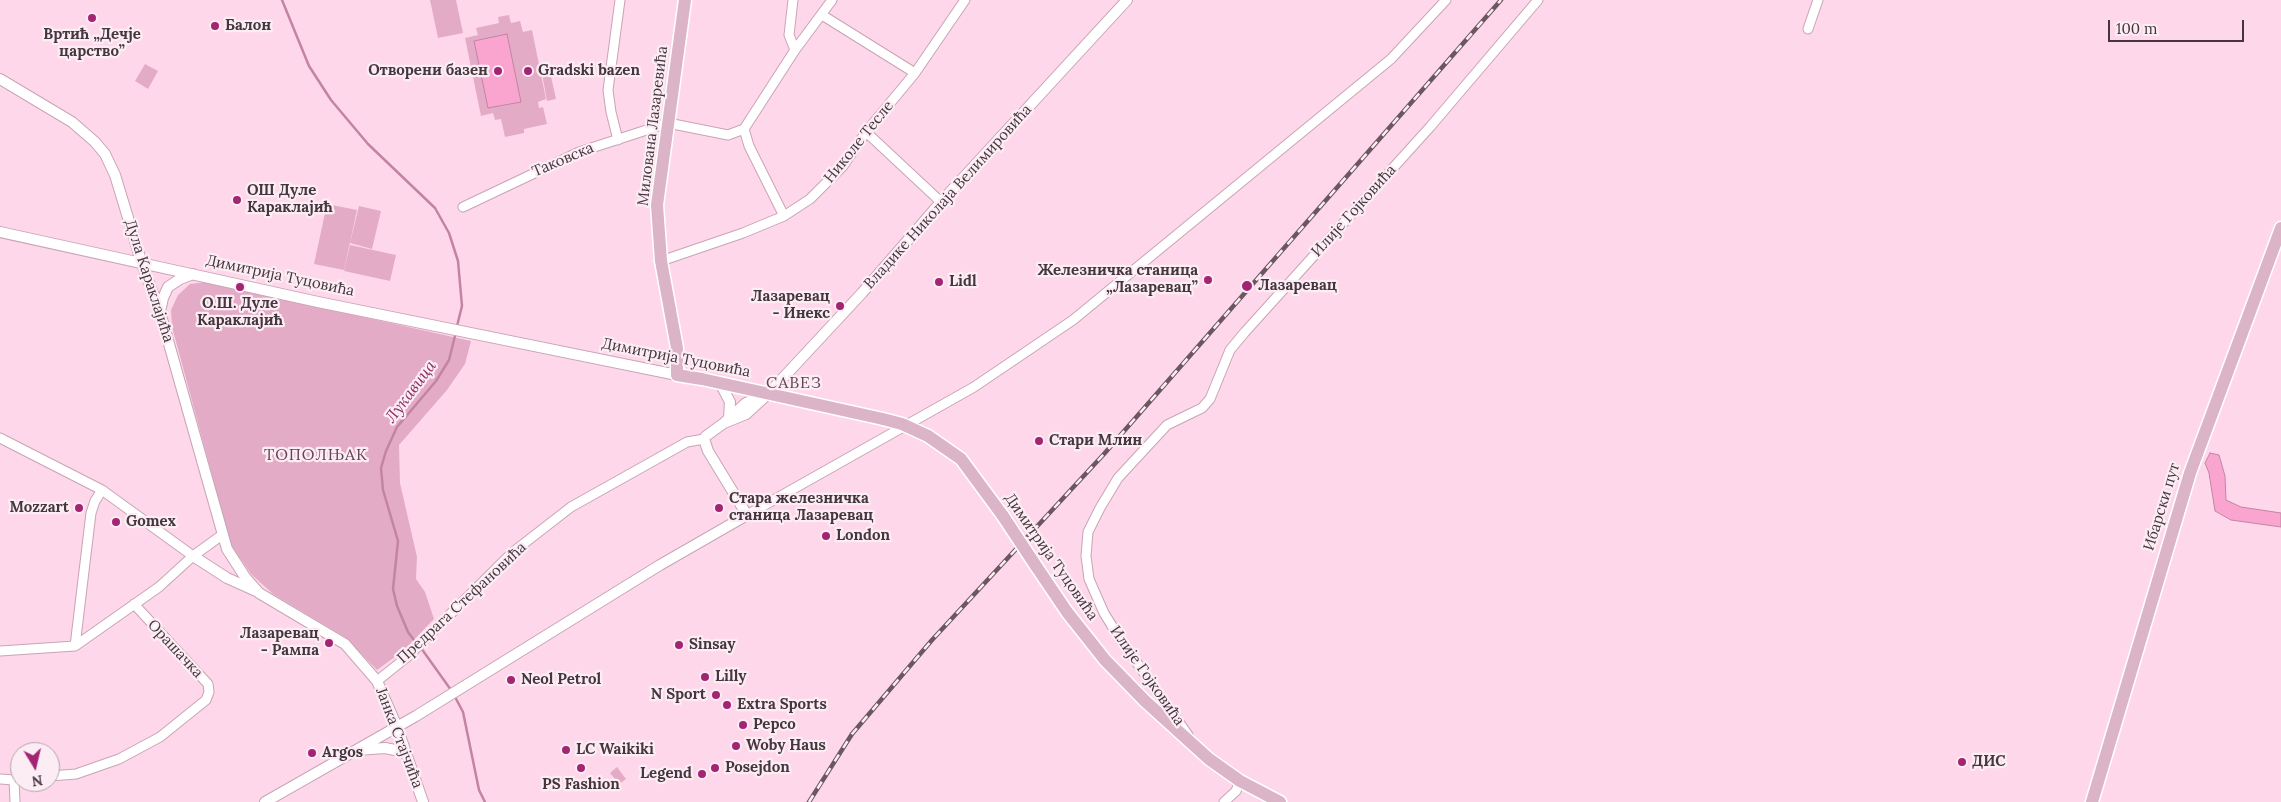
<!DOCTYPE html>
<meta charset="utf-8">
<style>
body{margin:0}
#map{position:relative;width:2281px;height:802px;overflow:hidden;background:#fed8ea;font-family:Lora,serif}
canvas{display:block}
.north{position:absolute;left:10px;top:742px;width:50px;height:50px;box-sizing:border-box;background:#fcedf4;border:1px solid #b3a4ab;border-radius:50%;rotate:171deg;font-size:14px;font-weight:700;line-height:20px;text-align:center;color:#45363d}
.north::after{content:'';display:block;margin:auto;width:18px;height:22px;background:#a42474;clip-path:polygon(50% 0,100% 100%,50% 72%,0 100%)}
.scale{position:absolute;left:2108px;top:20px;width:136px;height:22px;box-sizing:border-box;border:2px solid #45363d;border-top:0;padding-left:6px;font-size:15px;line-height:18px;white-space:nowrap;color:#45363d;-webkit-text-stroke:4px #fcedf4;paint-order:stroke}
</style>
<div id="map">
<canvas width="2281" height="802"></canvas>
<div class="north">N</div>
<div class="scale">100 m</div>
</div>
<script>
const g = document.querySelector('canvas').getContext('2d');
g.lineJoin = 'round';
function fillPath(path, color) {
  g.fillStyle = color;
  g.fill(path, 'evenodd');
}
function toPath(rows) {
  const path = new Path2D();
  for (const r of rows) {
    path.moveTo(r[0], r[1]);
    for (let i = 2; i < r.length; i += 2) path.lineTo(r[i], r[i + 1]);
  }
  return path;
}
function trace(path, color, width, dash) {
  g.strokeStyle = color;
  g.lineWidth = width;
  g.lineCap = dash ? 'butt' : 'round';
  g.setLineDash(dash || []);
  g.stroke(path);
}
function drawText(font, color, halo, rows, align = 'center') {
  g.font = font + ' Lora,serif';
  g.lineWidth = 4.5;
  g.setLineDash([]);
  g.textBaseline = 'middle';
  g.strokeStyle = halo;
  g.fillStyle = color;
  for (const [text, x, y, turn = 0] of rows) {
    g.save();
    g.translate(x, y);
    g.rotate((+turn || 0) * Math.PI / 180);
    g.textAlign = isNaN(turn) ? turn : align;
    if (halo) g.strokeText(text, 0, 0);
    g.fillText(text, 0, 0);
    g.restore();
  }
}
const green = toPath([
 [430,0,456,0,463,33,438,38],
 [509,15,511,23,520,21,523,32,532,30,546,99,538,102,539,108,543,107,547,124,524,129,524,133,505,137,501,119,495,120,493,113,481,116,465,38,478,35,476,28,499,23,498,17],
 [145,64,158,71,148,89,135,81],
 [549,67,556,99,547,101,541,68],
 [327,204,357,210,344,270,314,264],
 [359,206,381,211,372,249,350,243],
 [350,245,396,255,390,281,344,271],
 [207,282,471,341,465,364,447,390,399,445,400,483,417,557,416,579,425,592,434,619,403,651,377,670,345,637,273,594,251,574,231,545,172,327,171,310,178,295,190,284],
 [617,767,626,779,619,784,610,773]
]);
const water = toPath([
 [507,34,521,102,488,108,474,41,507,34],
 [2210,453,2219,455,2225,476,2226,500,2241,507,2281,513,2281,527,2231,520,2215,511,2209,473,2205,463,2210,453]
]);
const stream = toPath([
 [282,0,309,66,331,100,368,144,435,208,449,233,458,261,462,306,457,326],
 [417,644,408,632,397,606,393,589,398,541,383,490,381,468,386,451,397,427,436,381,449,360,456,332],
 [421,648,451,690],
 [454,695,463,712,479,790,485,802]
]);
const minor = toPath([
 [793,0,789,35,795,50],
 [822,15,915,73],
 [1808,29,1818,0],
 [744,129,795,50,832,0],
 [866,132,941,202],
 [618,140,611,112,608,90,620,0],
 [463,207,579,152,668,123,728,135,744,129,749,146,784,216],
 [661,261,743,233,784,216,810,199,843,166,866,132,915,73,965,0],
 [0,438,102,490,193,556],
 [747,515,974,387,1073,320,1391,59,1446,0],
 [75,646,91,513,95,501,102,490],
 [0,651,75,646,159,587,193,556,222,535],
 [377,681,407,657,513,552,571,507,687,442,704,439],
 [1188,735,1120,639,1104,613,1089,579,1086,556,1088,532,1100,508,1118,478,1167,425,1202,408,1210,399,1230,350,1245,332,1430,127,1538,0],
 [50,776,76,774,119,759,160,737,206,700,209,692,208,684,134,604],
 [0,779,14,780,15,802],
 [1224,802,1236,791,1240,781]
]);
const tertiary = toPath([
 [0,79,72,122,95,142,105,154,115,175,142,264,160,312,227,549,245,577,259,593,345,644,377,681,397,727,423,802],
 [0,232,318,302,677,375],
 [160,312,163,298,168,287,180,279,193,274],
 [720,383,730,402,729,418],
 [725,422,746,403,766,394],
 [193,556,227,578,256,591],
 [358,750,385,748,405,752],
 [265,802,416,716,660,565,747,515,708,451,704,439,706,436,724,423,746,414,769,393,862,293,941,202,1127,0]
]);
const primary = toPath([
 [685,0,657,205,661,261,677,348,677,375,702,379,883,419],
 [928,436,961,459,1003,516],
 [1036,566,1067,612,1105,660,1145,701,1209,759,1240,781,1280,802],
 [2092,802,2190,473,2281,228]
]);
const rail = toPath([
 [809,802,852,734,932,640,1104,454,1501,0]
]);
const primaryBridge = toPath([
 [883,419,902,424,928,436],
 [1003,516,1036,566]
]);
const markers = [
 [92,18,5,"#a42474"],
 [215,26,5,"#a42474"],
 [498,71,5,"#a42474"],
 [528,71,5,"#a42474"],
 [237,200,5,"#a42474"],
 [1208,280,5,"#a42474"],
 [939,282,5,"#a42474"],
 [1247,286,6,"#a42474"],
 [240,287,5,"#a42474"],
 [840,306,5,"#a42474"],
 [1039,441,5,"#a42474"],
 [79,508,5,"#a42474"],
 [719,508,5,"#a42474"],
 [116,522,5,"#a42474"],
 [826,536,5,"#a42474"],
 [329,643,5,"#a42474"],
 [679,645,5,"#a42474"],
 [705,677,5,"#a42474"],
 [511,680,5,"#a42474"],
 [716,695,5,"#a42474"],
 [727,705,5,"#a42474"],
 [743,725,5,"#a42474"],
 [736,746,5,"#a42474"],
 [566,750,5,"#a42474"],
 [312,753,5,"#a42474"],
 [1962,762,5,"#a42474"],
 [581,768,5,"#a42474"],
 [715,768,5,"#a42474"],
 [702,774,5,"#a42474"]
];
const poiNames = [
 ["Балон",225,26],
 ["Вртић „Дечје",92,35,"center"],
 ["царство”",92,52,"center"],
 ["Отворени базен",488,71,"right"],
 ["Gradski bazen",538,71],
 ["ОШ Дуле",247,191],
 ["Караклајић",247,208],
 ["Железничка станица",1198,271,"right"],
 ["„Лазаревац”",1198,288,"right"],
 ["Lidl",949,282],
 ["Лазаревац",1258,286],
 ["Лазаревац",830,297,"right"],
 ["- Инекс",830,314,"right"],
 ["О.Ш. Дуле",240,304,"center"],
 ["Караклајић",240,321,"center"],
 ["Стари Млин",1049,441],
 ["Стара железничка",729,499],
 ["станица Лазаревац",729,516],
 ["Mozzart",69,508,"right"],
 ["Gomex",126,522],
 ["London",836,536],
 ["Лазаревац",319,634,"right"],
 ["- Рампа",319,651,"right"],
 ["Sinsay",689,645],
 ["Lilly",715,677],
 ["Neol Petrol",521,680],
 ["N Sport",706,695,"right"],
 ["Extra Sports",737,705],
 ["Pepco",753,725],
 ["Woby Haus",746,746],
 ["LC Waikiki",576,750],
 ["Argos",322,753],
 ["ДИС",1972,762],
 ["Posejdon",725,768],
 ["Legend",692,774,"right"],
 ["PS Fashion",581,785,"center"]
];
const streetNames = [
 ["Милована Лазаревића",653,126,-83],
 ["Николе Тесле",859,142,-51],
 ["Таковска",563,160,-23],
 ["Владике Николаја Велимировића",948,197,-48],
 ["Илије Гојковића",1354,211,-48],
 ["Димитрија Туцовића",280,276,12],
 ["Дула Караклајића",149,281,72],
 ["Димитрија Туцовића",676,358,11],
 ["Ибарски пут",2162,507,-73],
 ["Димитрија Туцовића",1051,557,55],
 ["Предрага Стефановића",462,603,-43],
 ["Орашачка",175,649,47],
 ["Илије Гојковића",1147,676,55],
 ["Јанка Стајчића",399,738,69]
];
const neighbourhoodNames = [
 ["САВЕЗ",794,383],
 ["ТОПОЛЊАК",316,455]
];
const waterNames = [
 ["Лукавица",411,392,-53]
];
fillPath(green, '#e4abc7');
fillPath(water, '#f9a5d0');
trace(water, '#c384a4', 1);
trace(stream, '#c384a4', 2.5);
trace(minor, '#c8a4b5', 11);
trace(tertiary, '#c8a4b5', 12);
trace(primary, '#fff', 15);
trace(minor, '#fff', 9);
trace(tertiary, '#fff', 10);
trace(primary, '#dcb4c8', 12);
trace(rail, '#6b5760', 4.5);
trace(rail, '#fcedf4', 2.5, [8]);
trace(primaryBridge, '#fff', 15, []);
trace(primaryBridge, '#dcb4c8', 12);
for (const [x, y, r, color] of markers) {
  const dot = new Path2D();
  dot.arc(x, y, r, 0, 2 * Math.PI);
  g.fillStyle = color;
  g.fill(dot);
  trace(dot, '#fcedf4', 2);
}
drawText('bold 15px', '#45363d', '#fcedf4', poiNames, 'left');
drawText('15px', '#45363d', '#fcedf4', streetNames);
g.letterSpacing = '1px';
drawText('16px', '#634454', '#fcedf4', neighbourhoodNames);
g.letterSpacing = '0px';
drawText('italic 16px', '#8c2d65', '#fcedf4', waterNames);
</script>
